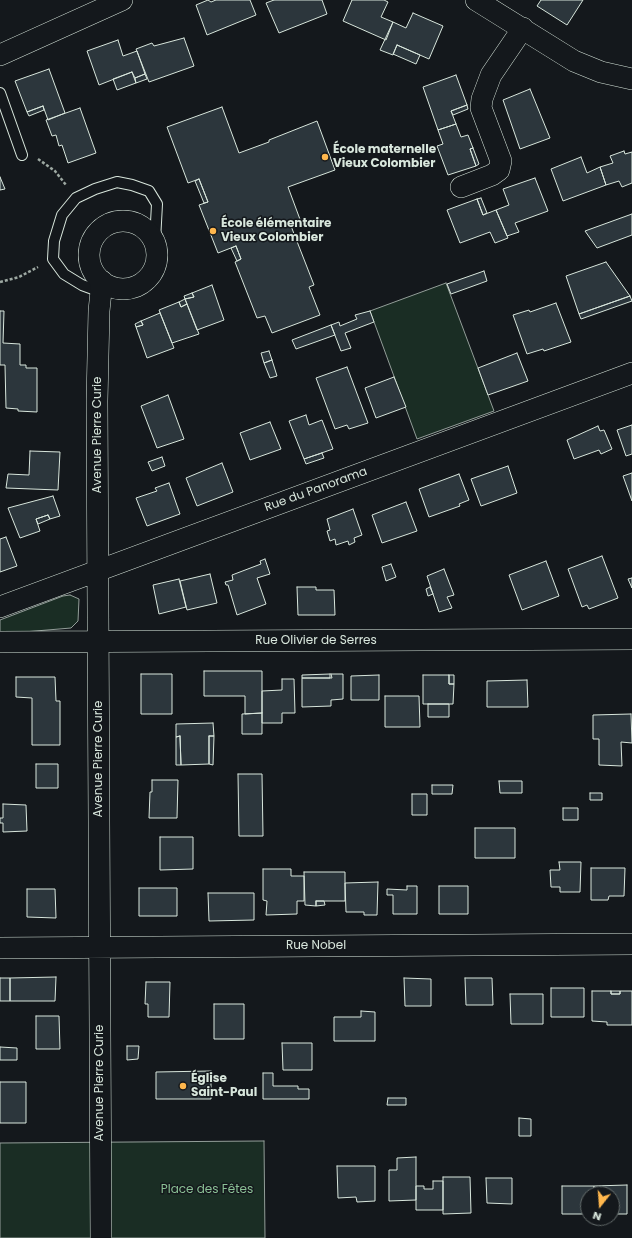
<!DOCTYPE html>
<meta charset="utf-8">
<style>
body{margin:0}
#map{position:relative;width:632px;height:1238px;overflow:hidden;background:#14181c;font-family:Poppins,sans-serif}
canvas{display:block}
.north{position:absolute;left:580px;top:1186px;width:40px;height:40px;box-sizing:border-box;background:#14181c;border:1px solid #626a69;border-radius:50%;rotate:197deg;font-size:11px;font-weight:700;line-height:16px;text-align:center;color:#d8e6dc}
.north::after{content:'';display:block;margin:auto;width:14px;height:18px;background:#ffb74d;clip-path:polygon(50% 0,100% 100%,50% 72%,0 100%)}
</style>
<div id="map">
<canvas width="632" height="1238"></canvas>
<div class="north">N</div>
</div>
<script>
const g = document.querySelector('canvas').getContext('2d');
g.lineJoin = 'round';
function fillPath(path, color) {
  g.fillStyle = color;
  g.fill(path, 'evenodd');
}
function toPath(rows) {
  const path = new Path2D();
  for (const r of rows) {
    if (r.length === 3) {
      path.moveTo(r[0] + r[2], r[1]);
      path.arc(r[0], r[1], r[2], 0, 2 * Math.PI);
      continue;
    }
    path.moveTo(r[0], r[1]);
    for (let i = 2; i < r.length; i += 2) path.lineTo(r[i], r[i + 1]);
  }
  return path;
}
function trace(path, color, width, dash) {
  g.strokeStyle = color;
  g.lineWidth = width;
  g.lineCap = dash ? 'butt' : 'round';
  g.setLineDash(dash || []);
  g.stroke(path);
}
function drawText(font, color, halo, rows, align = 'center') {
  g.font = font + ' Poppins,sans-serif';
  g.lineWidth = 3;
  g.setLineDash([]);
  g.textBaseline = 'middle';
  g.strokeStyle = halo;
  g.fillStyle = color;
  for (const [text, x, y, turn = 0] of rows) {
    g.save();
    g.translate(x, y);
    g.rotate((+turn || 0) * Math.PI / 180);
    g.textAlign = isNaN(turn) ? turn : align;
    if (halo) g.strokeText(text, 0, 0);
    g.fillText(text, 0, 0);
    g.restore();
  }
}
const green = toPath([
 [446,283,494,411,417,439,370,311,446,283],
 [70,595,79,599,78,621,71,628,0,634,0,620,63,596,70,595],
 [264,1141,265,1238,0,1238,0,1143,264,1141]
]);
const building = toPath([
 [208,0,211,2,216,0,250,0,256,15,207,35,196,5,208,0],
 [274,0,322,0,327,14,279,33,266,3,274,0],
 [352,0,384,0,388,2,381,17,393,22,386,40,343,21,352,0],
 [541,0,583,0,567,25,537,6,541,0],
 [413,13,443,26,429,59,397,45,393,55,380,50,393,22,406,28,413,13],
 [184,38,194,66,149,82,136,49,152,43,154,46,184,38],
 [118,40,123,56,137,51,145,74,135,78,132,72,99,85,87,51,118,40],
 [397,45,420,55,416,64,393,54,397,45],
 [49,69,65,113,48,120,43,106,27,112,15,81,49,69],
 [132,72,136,83,117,90,113,79,132,72],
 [145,74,147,79,136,83,135,78,145,74],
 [456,75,467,105,451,111,456,124,438,130,423,87,456,75],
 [530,89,550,138,520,149,503,100,530,89],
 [467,105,468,109,453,115,451,111,467,105],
 [43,106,44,110,29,116,27,112,43,106],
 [222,107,239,153,269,142,269,140,317,121,335,170,288,187,301,222,291,226,314,285,309,287,320,315,272,333,265,316,257,318,235,262,241,259,236,246,218,253,199,205,208,202,199,179,188,183,167,127,222,107],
 [80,108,96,153,68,163,62,145,59,146,56,135,52,136,46,120,80,108],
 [456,124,461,137,468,135,473,148,470,149,476,166,448,175,437,146,443,144,438,130,456,124],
 [473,148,479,164,476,166,470,149,473,148],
 [624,151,625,154,632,152,632,183,622,187,619,181,606,185,600,167,613,163,610,156,624,151],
 [581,157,587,173,600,167,606,185,563,201,551,169,581,157],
 [0,177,5,189,0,190,0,177],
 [535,178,548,211,515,223,519,232,507,236,496,210,509,205,503,189,535,178],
 [199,179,208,202,204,203,195,181,199,179],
 [481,198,487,213,483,215,477,199,481,198],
 [477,199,483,215,496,210,508,238,495,243,490,232,460,243,447,210,477,199],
 [632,214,632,235,597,248,585,231,632,214],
 [236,246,241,259,237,261,231,248,236,246],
 [606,262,630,296,579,314,566,276,606,262],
 [484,271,487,281,451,294,447,284,484,271],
 [212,285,224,320,197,330,185,299,194,297,192,293,212,285],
 [192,293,194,297,185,299,184,296,192,293],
 [630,296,632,301,581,319,579,314,630,296],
 [185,299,187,304,181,307,179,302,185,299],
 [179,302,181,307,187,304,199,334,172,343,159,310,179,302],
 [556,303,571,342,544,351,543,349,527,354,513,315,529,310,530,312,556,303],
 [0,311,4,311,3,343,20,344,20,365,26,365,26,368,37,368,37,412,18,411,18,409,6,408,5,365,0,365,0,311],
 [370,311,374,322,345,333,351,348,341,351,331,325,339,322,340,326,357,319,355,315,370,311],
 [160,313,174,348,147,358,136,327,143,325,141,321,160,313],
 [141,321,143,325,136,327,135,324,141,321],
 [331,325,335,335,296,349,292,340,331,325],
 [269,351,272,360,264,363,261,353,269,351],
 [517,353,528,381,488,395,478,368,517,353],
 [272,360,277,376,270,378,264,363,272,360],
 [347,367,368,423,349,429,347,425,335,429,316,378,347,367],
 [394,377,406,407,376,418,365,388,394,377],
 [168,395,184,439,157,448,141,406,168,395],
 [306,415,309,425,322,420,333,449,304,459,289,421,306,415],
 [270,422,281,449,250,460,240,433,270,422],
 [632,425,632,454,626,456,617,430,632,425],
 [598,426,600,431,604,430,612,449,601,454,599,450,574,459,567,440,598,426],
 [30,451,60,452,58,490,6,488,8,474,29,475,30,451],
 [322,453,324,458,306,464,304,459,322,453],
 [162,457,165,466,152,471,148,462,162,457],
 [222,463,233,492,197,506,186,478,222,463],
 [508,466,517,493,481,506,471,479,508,466],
 [632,473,632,501,623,476,632,473],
 [459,474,469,500,459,504,460,506,429,517,419,489,459,474],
 [169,483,180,514,147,526,136,498,157,491,155,488,169,483],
 [53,496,60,516,50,519,48,515,36,519,40,531,20,538,8,508,53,496],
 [406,502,417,531,382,543,372,515,406,502],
 [353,509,362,535,354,538,355,542,349,545,348,541,336,545,335,539,330,541,327,531,330,530,327,519,353,509],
 [48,515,50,519,38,524,36,519,48,515],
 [6,537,17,566,0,572,0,539,6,537],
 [602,556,618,598,589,609,587,605,582,607,568,569,602,556],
 [265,559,270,574,257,578,266,604,237,615,228,585,226,585,225,582,233,580,232,575,261,564,260,561,265,559],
 [546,561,559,596,522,610,509,575,546,561],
 [391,564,396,577,386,581,382,567,391,564],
 [444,569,454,595,447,597,452,608,439,612,427,576,444,569],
 [210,574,217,603,187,610,180,581,210,574],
 [632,578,632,588,628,579,632,578],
 [179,579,186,607,159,614,153,585,179,579],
 [297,587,316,587,316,590,334,590,335,615,298,615,297,587],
 [430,587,433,594,428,596,426,589,430,587],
 [204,671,262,671,262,713,245,714,245,696,204,696,204,671],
 [141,674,172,674,172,714,141,714,141,674],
 [330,674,330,678,302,678,302,675,330,674],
 [331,674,343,674,343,699,331,700,331,706,302,707,302,678,332,678,331,674],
 [379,675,379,700,351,700,351,676,379,675],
 [423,675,449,675,449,684,454,684,453,704,423,704,423,675],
 [449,675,454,675,454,684,449,684,449,675],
 [16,677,55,677,56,701,60,701,60,745,32,745,32,698,16,697,16,677],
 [282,679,294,679,295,713,282,713,282,723,262,723,262,691,282,690,282,679],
 [527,680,528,707,487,707,487,681,527,680],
 [385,696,419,696,420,727,385,727,385,696],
 [428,704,449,704,449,717,428,717,428,704],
 [262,713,262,734,242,734,242,714,262,713],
 [631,714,632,743,621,742,622,766,599,765,599,739,593,739,593,715,631,714],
 [213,723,214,736,209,736,209,764,181,765,180,736,176,737,176,724,213,723],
 [180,736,181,765,176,765,176,737,180,736],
 [209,736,214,736,213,765,209,764,209,736],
 [36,764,58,764,58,788,36,788,36,764],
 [238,774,262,774,263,836,239,836,238,774],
 [152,780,178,780,177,818,149,818,150,792,152,792,152,780],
 [499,781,522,781,522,793,500,793,499,781],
 [432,785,453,785,452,794,432,794,432,785],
 [590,793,602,793,602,800,590,800,590,793],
 [412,794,427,794,427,815,412,815,412,794],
 [3,804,26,805,27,831,3,832,3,823,0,823,0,818,3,818,3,804],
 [563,808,578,808,578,820,563,820,563,808],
 [475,828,515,828,515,858,475,858,475,828],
 [160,837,193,837,193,869,160,870,160,837],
 [559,862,581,862,580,892,560,892,560,887,551,887,550,870,560,870,559,862],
 [591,868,625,868,624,896,609,896,608,900,591,900,591,868],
 [263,869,291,869,291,876,304,876,304,901,297,901,297,914,266,915,267,901,263,900,263,869],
 [304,872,345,872,345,901,316,901,316,906,305,905,304,872],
 [378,882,377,915,364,915,364,912,346,912,345,883,378,882],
 [407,886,417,886,417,914,393,914,393,895,387,895,387,889,407,890,407,886],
 [439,886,468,886,468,914,439,914,439,886],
 [139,888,177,888,177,916,139,916,139,888],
 [27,889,55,889,56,918,27,917,27,889],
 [208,893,254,893,254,920,209,921,208,893],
 [316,901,324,901,325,905,316,906,316,901],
 [56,977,55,1001,10,1001,10,978,56,977],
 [0,978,10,978,10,1001,0,1001,0,978],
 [404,978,431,979,431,1006,405,1006,404,978],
 [465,978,492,978,493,1005,466,1005,465,978],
 [146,982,170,982,169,1017,148,1017,148,1004,145,1004,146,982],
 [551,988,584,988,584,1017,551,1017,551,988],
 [592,991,611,991,611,994,620,994,620,991,632,991,632,1025,607,1025,607,1022,592,1021,592,991],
 [611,991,620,991,620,994,611,994,611,991],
 [510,994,543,994,543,1024,511,1024,510,994],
 [214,1004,244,1004,244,1039,214,1039,214,1004],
 [361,1011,375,1012,375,1041,334,1041,334,1017,361,1017,361,1011],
 [36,1016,59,1016,60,1049,36,1049,36,1016],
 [282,1043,312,1043,312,1070,283,1070,282,1043],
 [127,1046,139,1046,138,1059,127,1060,127,1046],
 [0,1047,17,1048,17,1060,0,1060,0,1047],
 [211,1071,211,1099,156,1099,156,1072,211,1071],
 [263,1073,273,1073,273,1086,298,1086,298,1089,309,1089,309,1099,263,1099,263,1073],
 [0,1082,26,1082,26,1123,0,1123,0,1082],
 [388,1098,406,1098,406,1105,387,1105,388,1098],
 [519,1118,531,1119,531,1136,519,1136,519,1118],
 [416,1157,416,1200,389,1201,389,1170,397,1170,397,1158,416,1157],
 [337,1166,375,1166,375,1201,357,1202,356,1197,338,1198,337,1166],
 [443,1177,470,1177,471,1213,443,1214,443,1177],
 [486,1178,512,1178,512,1204,487,1203,486,1178],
 [433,1181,443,1181,443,1210,416,1210,416,1186,424,1186,424,1189,433,1189,433,1181],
 [627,1185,627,1214,612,1214,612,1194,594,1194,594,1186,627,1185],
 [562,1186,594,1186,594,1194,588,1194,588,1214,562,1214,562,1186]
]);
const path = toPath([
 [38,159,55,171,66,185],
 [0,282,19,277,38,267]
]);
const service = toPath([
 [0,93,22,155],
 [101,292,82,285,64,274,53,259,54,241,62,215,76,198,95,189,117,182,132,185,149,191,157,204,155,241]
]);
const minor = toPath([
 [476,0,574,61,601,72,632,79],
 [0,55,122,0],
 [461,187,492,175,499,170,501,161,481,108,482,99,491,75,523,28],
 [123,255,34],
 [0,607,632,373],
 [0,642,632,639],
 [0,948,632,944],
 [101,1238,97,401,99,311,102,281]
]);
const markers = [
 [325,157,4,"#ffb74d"],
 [213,231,4,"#ffb74d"],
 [183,1086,4,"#ffb74d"]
];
const poiNames = [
 ["École maternelle",333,150],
 ["Vieux Colombier",333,164],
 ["École élémentaire",221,224],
 ["Vieux Colombier",221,238],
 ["Église",191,1079],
 ["Saint-Paul",191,1093]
];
const streetNames = [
 ["Avenue Pierre Curie",98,435,-90],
 ["Rue du Panorama",316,490,-20],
 ["Rue Olivier de Serres",316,641],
 ["Avenue Pierre Curie",99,759,-90],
 ["Rue Nobel",316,946],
 ["Avenue Pierre Curie",100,1083,-90]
];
const parkNames = [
 ["Place des Fêtes",207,1190]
];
fillPath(green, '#1a2d24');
trace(green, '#939e99', 1);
fillPath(building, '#2c363c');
trace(building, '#d8e6dc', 1);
trace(service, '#d8e6dc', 12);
trace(minor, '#d8e6dc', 22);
trace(path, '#9da8a2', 2.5, [3, 2]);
trace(service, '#14181c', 10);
trace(minor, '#14181c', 21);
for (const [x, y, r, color] of markers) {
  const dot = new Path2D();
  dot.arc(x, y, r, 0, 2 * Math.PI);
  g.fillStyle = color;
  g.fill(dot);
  trace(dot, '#14181c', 1.5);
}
drawText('bold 12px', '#d8e6dc', '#14181c', poiNames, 'left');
drawText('12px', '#d8e6dc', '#14181c', streetNames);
drawText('12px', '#8ac095', '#14181c', parkNames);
</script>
